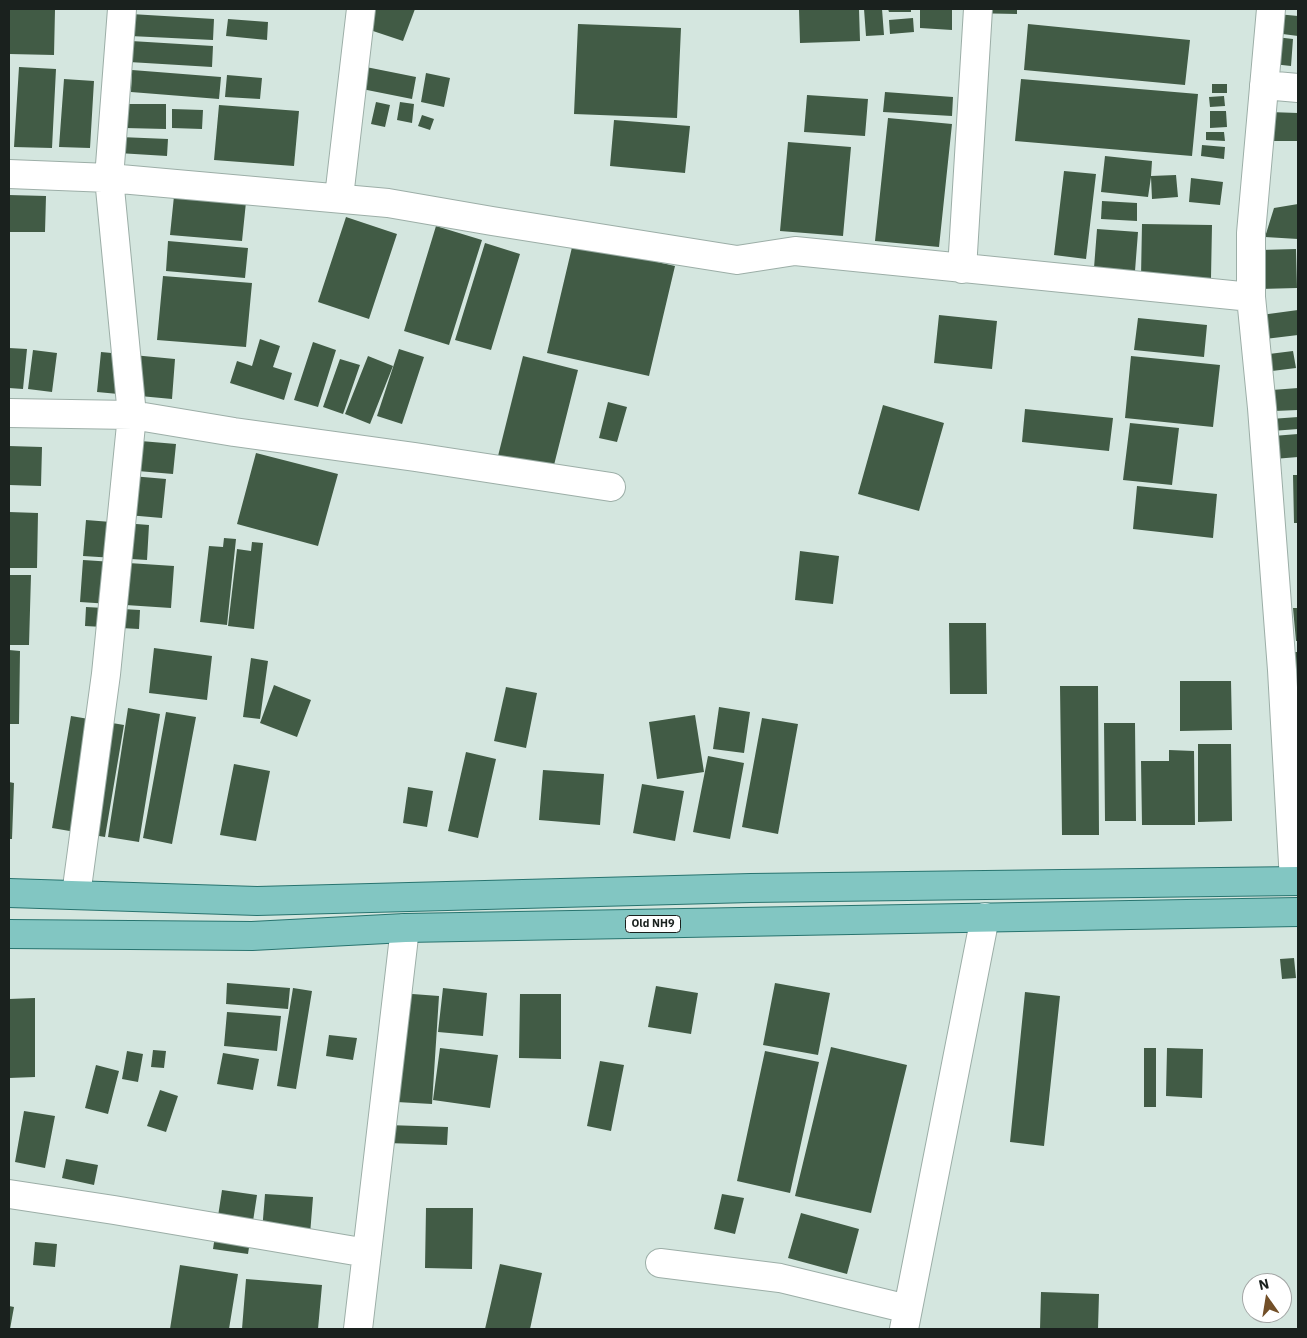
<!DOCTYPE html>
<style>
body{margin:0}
#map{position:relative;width:1307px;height:1338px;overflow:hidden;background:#d4e6df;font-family:"IBM Plex Sans",sans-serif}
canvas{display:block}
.frame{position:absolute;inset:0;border:10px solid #1a211e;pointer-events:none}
.north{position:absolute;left:1242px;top:1273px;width:50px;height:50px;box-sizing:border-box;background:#fff;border:1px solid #a3a6a5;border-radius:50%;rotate:347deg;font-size:14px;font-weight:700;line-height:20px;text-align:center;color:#1a211e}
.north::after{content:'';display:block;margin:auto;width:18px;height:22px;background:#724f28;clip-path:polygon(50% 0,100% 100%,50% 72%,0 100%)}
</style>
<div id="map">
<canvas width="1307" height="1338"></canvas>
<div class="frame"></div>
<div class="north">N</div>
</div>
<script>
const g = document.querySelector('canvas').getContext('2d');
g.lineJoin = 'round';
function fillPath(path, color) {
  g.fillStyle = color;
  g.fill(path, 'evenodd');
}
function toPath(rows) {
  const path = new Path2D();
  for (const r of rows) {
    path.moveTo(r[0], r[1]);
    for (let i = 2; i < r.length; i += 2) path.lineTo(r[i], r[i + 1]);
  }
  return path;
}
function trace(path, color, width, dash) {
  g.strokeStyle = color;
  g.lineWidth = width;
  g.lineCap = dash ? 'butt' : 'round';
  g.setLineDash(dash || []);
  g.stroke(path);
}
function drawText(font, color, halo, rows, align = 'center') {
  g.font = font + ' "IBM Plex Sans",sans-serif';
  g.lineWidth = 5;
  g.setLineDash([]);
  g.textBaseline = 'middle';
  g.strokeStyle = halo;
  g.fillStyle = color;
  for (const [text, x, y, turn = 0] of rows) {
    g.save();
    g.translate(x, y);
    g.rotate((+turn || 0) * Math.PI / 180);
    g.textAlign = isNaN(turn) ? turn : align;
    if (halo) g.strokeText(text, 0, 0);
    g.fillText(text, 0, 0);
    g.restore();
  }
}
const building = toPath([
 [10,9,55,10,54,55,9,54],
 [367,9,415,9,403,41,361,27],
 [799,9,859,9,860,41,800,43],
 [864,9,882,9,884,35,866,36],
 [888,9,911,9,911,12,889,12],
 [920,9,952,9,952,30,920,28],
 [968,9,1017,9,1017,14,967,13],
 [131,14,214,19,213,40,130,36],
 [1277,14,1298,16,1298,36,1275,33],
 [913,18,914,32,890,34,889,20],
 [228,19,268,22,267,40,226,36],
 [578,24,681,28,677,118,574,114],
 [1028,24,1190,40,1185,85,1024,70],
 [1276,37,1293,39,1291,66,1273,64],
 [131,41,213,46,212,67,129,62],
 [19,67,56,69,52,148,14,147],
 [366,67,416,77,412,99,362,89],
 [132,70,221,77,219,99,131,92],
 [426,73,450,78,444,107,421,102],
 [227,75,262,78,260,99,225,97],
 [64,79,94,81,90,148,59,147],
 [1021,79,1198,94,1192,156,1015,141],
 [1212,84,1227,84,1227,93,1212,93],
 [885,92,953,97,952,116,883,112],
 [807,95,868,99,865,136,804,132],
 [1224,96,1225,106,1210,107,1209,97],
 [376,102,390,105,385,127,371,124],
 [400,102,414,104,412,123,397,120],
 [126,104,166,104,166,129,125,128],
 [219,105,299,111,294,166,214,160],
 [172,109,203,110,202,129,172,128],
 [1210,111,1226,111,1227,127,1210,128],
 [1269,112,1298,113,1298,141,1268,141],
 [422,115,434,119,430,130,418,126],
 [888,118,952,124,939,247,875,241],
 [614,120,690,126,685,173,610,166],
 [1206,132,1224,132,1225,141,1206,140],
 [120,137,168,139,167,156,118,153],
 [788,142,851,147,843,236,780,231],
 [1202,145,1225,147,1224,159,1201,156],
 [1105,156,1152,161,1151,176,1176,175,1178,197,1152,199,1151,177,1148,197,1101,192],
 [1064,171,1096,174,1086,259,1054,255],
 [1191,178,1223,182,1220,205,1189,202],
 [9,195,46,196,45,232,9,232],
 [174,196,246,202,242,241,170,235],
 [1102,201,1137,203,1137,221,1101,219],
 [1298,204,1298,239,1265,237,1274,208],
 [346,217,397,234,369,319,318,302],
 [1142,224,1212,225,1211,278,1141,277],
 [436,226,482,240,449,345,404,331],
 [1097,229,1138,232,1135,271,1094,268],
 [168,241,248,248,245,278,166,271],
 [485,243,520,254,491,350,455,340],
 [573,243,675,266,649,376,547,353],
 [1296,249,1297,288,1260,289,1260,250],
 [163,276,252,283,246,347,157,340],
 [1298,310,1298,335,1265,339,1261,315],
 [939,315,997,321,992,369,934,363],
 [1138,318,1207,325,1204,357,1134,350],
 [260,339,280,346,273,367,292,373,284,400,230,383,237,361,252,366],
 [313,342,336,350,318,407,294,400],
 [9,348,27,349,23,389,9,388],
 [399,349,424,357,402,424,377,416],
 [33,350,57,353,52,392,28,389],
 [1293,351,1296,368,1272,371,1269,354],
 [101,352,175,359,172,399,97,392],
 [368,356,393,366,370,424,345,414],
 [523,356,578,370,553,469,498,456],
 [1131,356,1220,365,1213,427,1125,418],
 [340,359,360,365,343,414,323,407],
 [1298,388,1298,410,1274,411,1272,390],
 [608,402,627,407,617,442,599,438],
 [883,405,944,423,919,511,858,494],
 [1025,409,1113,418,1109,451,1022,442],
 [1298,417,1298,429,1272,431,1271,419],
 [1130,423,1179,428,1172,485,1123,480],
 [1298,434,1298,457,1274,459,1273,436],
 [129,440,176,444,173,474,126,470],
 [9,446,42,447,41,486,9,485],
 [256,453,338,474,318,546,237,524],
 [120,475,166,479,162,518,116,514],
 [1293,475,1298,475,1298,523,1294,523],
 [1137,486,1217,494,1213,538,1133,529],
 [9,512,38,513,37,568,9,568],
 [86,520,149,525,147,560,83,556],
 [224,538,236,539,227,625,200,622,209,546,223,547],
 [252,542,263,543,254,629,228,626,237,549,251,551],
 [800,551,839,556,833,604,795,600],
 [83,560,174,566,171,608,80,602],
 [9,575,31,575,29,645,9,645],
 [86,607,140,610,139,629,85,626],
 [1293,608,1298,608,1298,641,1296,641],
 [949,623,986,623,987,694,950,694],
 [154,648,212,656,207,700,149,693],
 [9,650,20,651,19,724,9,724],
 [1290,652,1298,652,1298,672,1291,673],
 [251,658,268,661,260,719,243,717],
 [1180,681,1231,681,1232,730,1180,731],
 [274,685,311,700,297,737,260,723],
 [1060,686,1098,686,1099,835,1062,835],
 [506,687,537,693,526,748,494,741],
 [719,707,750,712,744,753,713,749],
 [128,708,160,714,139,842,108,837],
 [166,712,196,717,172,844,143,838],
 [695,715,704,772,657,779,649,722],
 [71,716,124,725,105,837,52,828],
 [762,718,798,724,778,834,742,827],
 [1104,723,1135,723,1136,821,1105,821],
 [1198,744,1231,744,1232,821,1198,822],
 [1169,750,1194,751,1195,825,1142,825,1141,761,1169,761],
 [466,752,496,759,478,838,448,831],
 [708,756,744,763,730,839,693,832],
 [234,764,270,771,256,841,220,835],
 [543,770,604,774,600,825,539,820],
 [9,782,14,783,12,839,9,839],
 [642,784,684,791,675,841,633,833],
 [408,787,433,791,427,827,403,823],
 [1294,958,1296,978,1282,979,1280,959],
 [227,983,290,988,288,1009,226,1004],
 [775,983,830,993,818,1055,763,1045],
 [656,986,698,993,691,1034,648,1027],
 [293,988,312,991,296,1089,277,1086],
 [443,988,487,993,483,1036,438,1032],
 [386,992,439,996,432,1104,379,1101],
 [1025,992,1060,996,1044,1146,1010,1142],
 [520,994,561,994,561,1059,519,1058],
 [35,998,35,1077,9,1078,9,999],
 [227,1012,281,1016,277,1051,224,1046],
 [329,1035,357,1038,353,1060,326,1056],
 [831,1047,907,1065,871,1213,795,1196],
 [440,1048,498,1055,490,1108,433,1100],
 [1144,1048,1156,1048,1156,1107,1144,1107],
 [1167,1048,1203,1049,1202,1098,1166,1096],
 [153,1050,166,1051,164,1068,151,1067],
 [127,1051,143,1054,138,1082,122,1079],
 [765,1051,819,1062,790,1193,737,1181],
 [223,1053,259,1059,253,1090,217,1084],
 [600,1061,624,1065,611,1131,587,1126],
 [96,1065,119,1071,108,1114,85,1108],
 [160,1090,178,1096,166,1132,147,1126],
 [24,1111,55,1116,45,1168,15,1162],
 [387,1125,448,1127,447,1145,387,1143],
 [66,1159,98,1165,94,1185,62,1178],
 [222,1190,257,1195,248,1254,213,1249],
 [265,1194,313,1197,309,1247,261,1244],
 [722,1194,744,1198,735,1234,714,1229],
 [426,1208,473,1208,472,1269,425,1268],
 [801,1213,859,1229,847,1274,788,1258],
 [35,1242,57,1244,55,1267,33,1265],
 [500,1264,542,1273,530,1329,485,1329],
 [180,1265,238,1274,229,1329,170,1329],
 [246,1279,322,1285,318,1329,242,1329],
 [1041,1292,1099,1294,1098,1329,1040,1329],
 [9,1306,14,1307,10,1329,9,1329]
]);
const minor = toPath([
 [1271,9,1251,233,1251,297,1262,408,1282,670,1294,881],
 [1264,85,1298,88],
 [9,174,109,178,388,203,492,221,737,260,795,251,1251,297],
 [339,197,361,9],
 [962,269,978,9],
 [9,413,132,415,234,432,415,457,611,487],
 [76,895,106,674,132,415,109,178,122,9],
 [9,1194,114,1210,367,1253],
 [660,1263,780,1278,908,1309],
 [358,1329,405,928],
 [904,1329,985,917]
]);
const primary = toPath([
 [9,893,257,901,751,888,1298,881],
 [9,934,252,936,405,928,1298,912]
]);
const shields = [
 [653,924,55]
];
const shieldNames = [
 ["Old NH9",653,924]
];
fillPath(building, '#415b45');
trace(minor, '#9caea7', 30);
trace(primary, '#28746f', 30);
trace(minor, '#fff', 28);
trace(primary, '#82c6c2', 28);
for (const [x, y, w] of shields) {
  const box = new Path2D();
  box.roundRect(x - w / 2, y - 8.5, w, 17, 4);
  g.fillStyle = '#fff';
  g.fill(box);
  trace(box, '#1a211e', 1);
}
drawText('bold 11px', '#1a211e', null, shieldNames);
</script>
